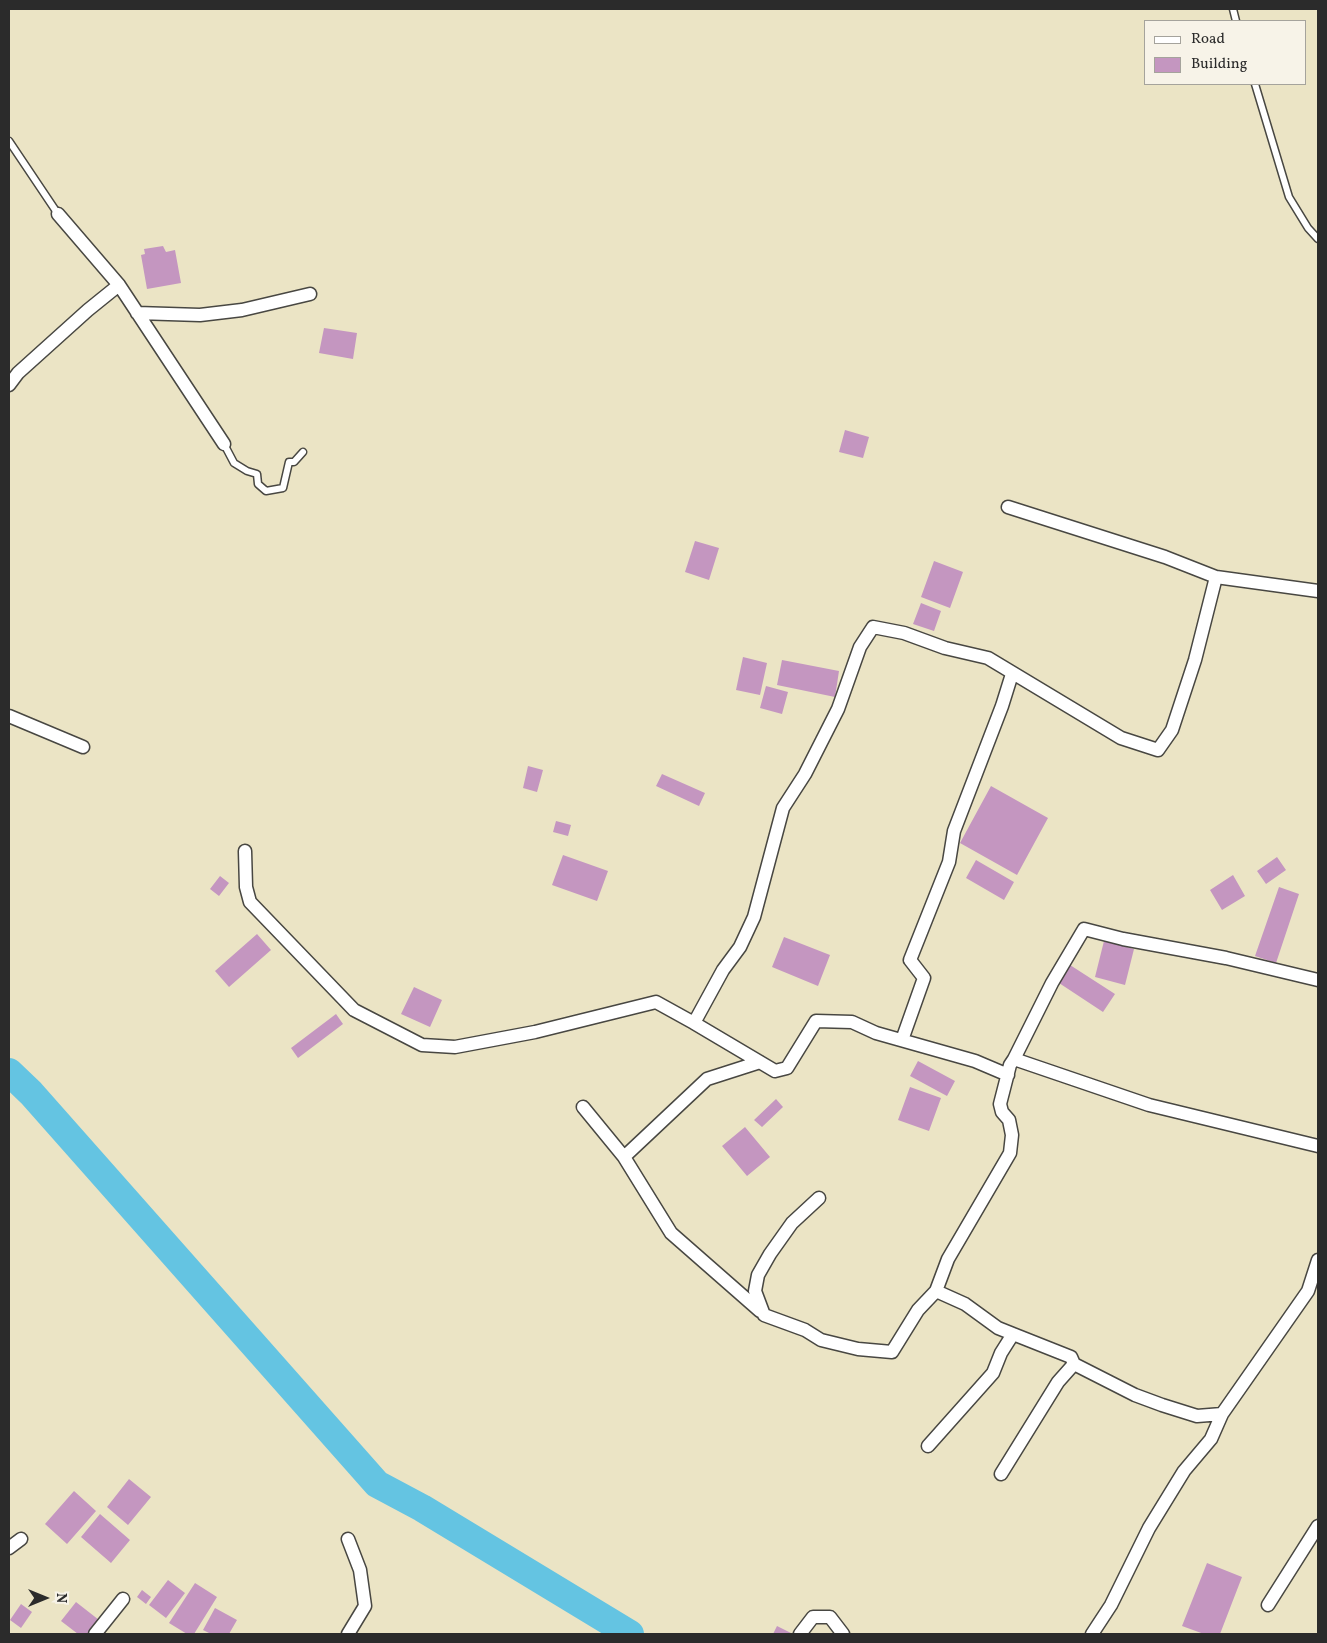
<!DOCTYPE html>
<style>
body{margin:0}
#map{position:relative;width:1327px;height:1643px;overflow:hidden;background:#ebe4c5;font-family:Vollkorn,serif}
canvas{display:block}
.frame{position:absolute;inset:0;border:10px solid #2b2b2b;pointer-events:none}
.legend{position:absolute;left:1144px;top:20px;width:162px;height:65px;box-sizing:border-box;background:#f7f3e8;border:1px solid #a5a39c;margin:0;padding:6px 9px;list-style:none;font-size:15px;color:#2b2b2b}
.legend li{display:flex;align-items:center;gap:10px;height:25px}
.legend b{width:25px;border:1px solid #a5a39c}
.north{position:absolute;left:20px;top:1573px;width:50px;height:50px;-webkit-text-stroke:4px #f7f3e8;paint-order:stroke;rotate:90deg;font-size:14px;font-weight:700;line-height:20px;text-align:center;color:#2b2b2b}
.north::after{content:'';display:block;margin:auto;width:18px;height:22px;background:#2b2b2b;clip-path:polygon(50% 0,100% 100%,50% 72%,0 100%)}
</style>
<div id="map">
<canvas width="1327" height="1643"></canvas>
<div class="frame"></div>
<ul class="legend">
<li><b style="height:6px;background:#fff"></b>Road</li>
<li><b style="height:14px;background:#c496c0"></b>Building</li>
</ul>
<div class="north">N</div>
</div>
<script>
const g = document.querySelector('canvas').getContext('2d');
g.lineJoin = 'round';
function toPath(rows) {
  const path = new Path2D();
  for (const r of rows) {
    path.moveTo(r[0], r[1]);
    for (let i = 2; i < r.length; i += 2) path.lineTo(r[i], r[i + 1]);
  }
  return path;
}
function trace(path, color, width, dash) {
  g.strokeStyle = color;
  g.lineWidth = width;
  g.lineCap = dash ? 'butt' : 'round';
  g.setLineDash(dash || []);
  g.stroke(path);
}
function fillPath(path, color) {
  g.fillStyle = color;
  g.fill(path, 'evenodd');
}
const river = toPath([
 [9,1072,31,1093,377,1484,422,1508,630,1634]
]);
const building = toPath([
 [163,246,166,252,175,250,181,283,147,289,141,255,145,254,144,249],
 [324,328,357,333,353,359,319,353],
 [845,430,869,437,863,458,839,452],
 [695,541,719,548,709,580,685,572],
 [934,561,963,572,950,608,921,597],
 [921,603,941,611,934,631,913,624],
 [743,657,767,663,760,695,736,690],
 [782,660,839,671,835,697,777,685],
 [766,686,788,692,782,714,760,708],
 [528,766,543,770,537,792,523,788],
 [662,774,705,793,699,806,656,786],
 [991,786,1048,818,1017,875,960,843],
 [556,821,571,825,568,836,553,832],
 [563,855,608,871,597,901,552,885],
 [1277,857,1286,870,1266,884,1257,871],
 [976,860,1014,882,1004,900,966,878],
 [1233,875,1245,896,1222,910,1210,890],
 [220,876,229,883,219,896,210,889],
 [1279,887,1299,894,1276,963,1255,956],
 [257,934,271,950,229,987,215,971],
 [784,937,830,955,818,986,772,967],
 [1104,941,1134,949,1125,985,1095,977],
 [1070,965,1115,994,1103,1012,1059,983],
 [414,987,442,1000,430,1027,401,1014],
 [336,1014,343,1024,298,1058,291,1048],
 [918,1061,955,1081,947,1096,910,1076],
 [910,1087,941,1098,929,1131,898,1120],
 [776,1099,783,1107,762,1127,754,1120],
 [745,1127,770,1157,747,1176,722,1146],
 [129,1479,151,1497,128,1525,107,1507],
 [74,1491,96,1511,67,1544,45,1524],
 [100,1514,130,1540,111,1563,81,1537],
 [1207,1563,1242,1577,1220,1634,1204,1634,1182,1626],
 [168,1580,185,1593,166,1618,149,1605],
 [195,1583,217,1597,194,1634,187,1634,169,1623],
 [142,1590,151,1597,146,1604,137,1597],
 [76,1602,99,1620,88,1634,78,1634,61,1621],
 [21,1604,32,1612,21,1628,10,1620],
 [215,1608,237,1620,229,1634,211,1634,203,1630],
 [777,1626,793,1634,773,1634]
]);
const service = toPath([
 [1233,9,1236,21],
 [1255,84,1289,197,1308,228,1318,239],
 [9,141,58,214],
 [224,444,234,463,247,471,257,474,258,484,266,491,283,488,289,462,294,462,303,452]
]);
const minor = toPath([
 [58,214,119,285,224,444],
 [137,313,200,315,242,310,310,294],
 [9,385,18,373,88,310,119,285],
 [1008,507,1165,557,1216,577],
 [9,716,83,747],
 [245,851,246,887,250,902,354,1010,422,1045,455,1047,535,1032,656,1002,694,1023],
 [902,1040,924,978,910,960,949,862,954,831,1002,706,1012,674],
 [1014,1059,1052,983,1084,929,1123,939,1226,958,1318,980],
 [1008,1075,975,1061,876,1033,852,1022,816,1021,787,1068,775,1071,694,1023,723,970,740,947,754,917,783,808,805,774,838,709,860,647,873,627,904,633,945,648,988,658,1121,738,1158,750,1172,730,1195,660,1216,577,1318,591],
 [583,1107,624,1157,671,1233,760,1311],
 [624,1157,707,1079,760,1062],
 [819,1198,792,1223,770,1254,758,1275,755,1291,764,1315,805,1330,821,1340,858,1349,892,1352,918,1310,936,1291,965,1304,998,1328,1013,1334],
 [936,1291,948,1259,1010,1153,1012,1135,1009,1120,1002,1112,1000,1104,1010,1065,1014,1059,1149,1105,1318,1146],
 [1222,1414,1308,1291,1318,1260],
 [928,1446,993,1373,1001,1353,1013,1334,1071,1357,1074,1364],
 [1001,1474,1058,1382,1074,1364,1135,1395,1162,1405,1197,1416,1222,1414,1211,1439,1184,1471,1149,1528,1111,1605,1092,1634],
 [9,1548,21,1539],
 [1268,1605,1318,1526],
 [95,1634,123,1599],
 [348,1634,365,1606,360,1570,348,1539],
 [800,1634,813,1617,830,1617,843,1634]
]);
trace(river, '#64c4e2', 28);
fillPath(building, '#c496c0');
trace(service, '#484742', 9);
trace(minor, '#484742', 15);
trace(service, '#fff', 6);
trace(minor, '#fff', 12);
</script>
